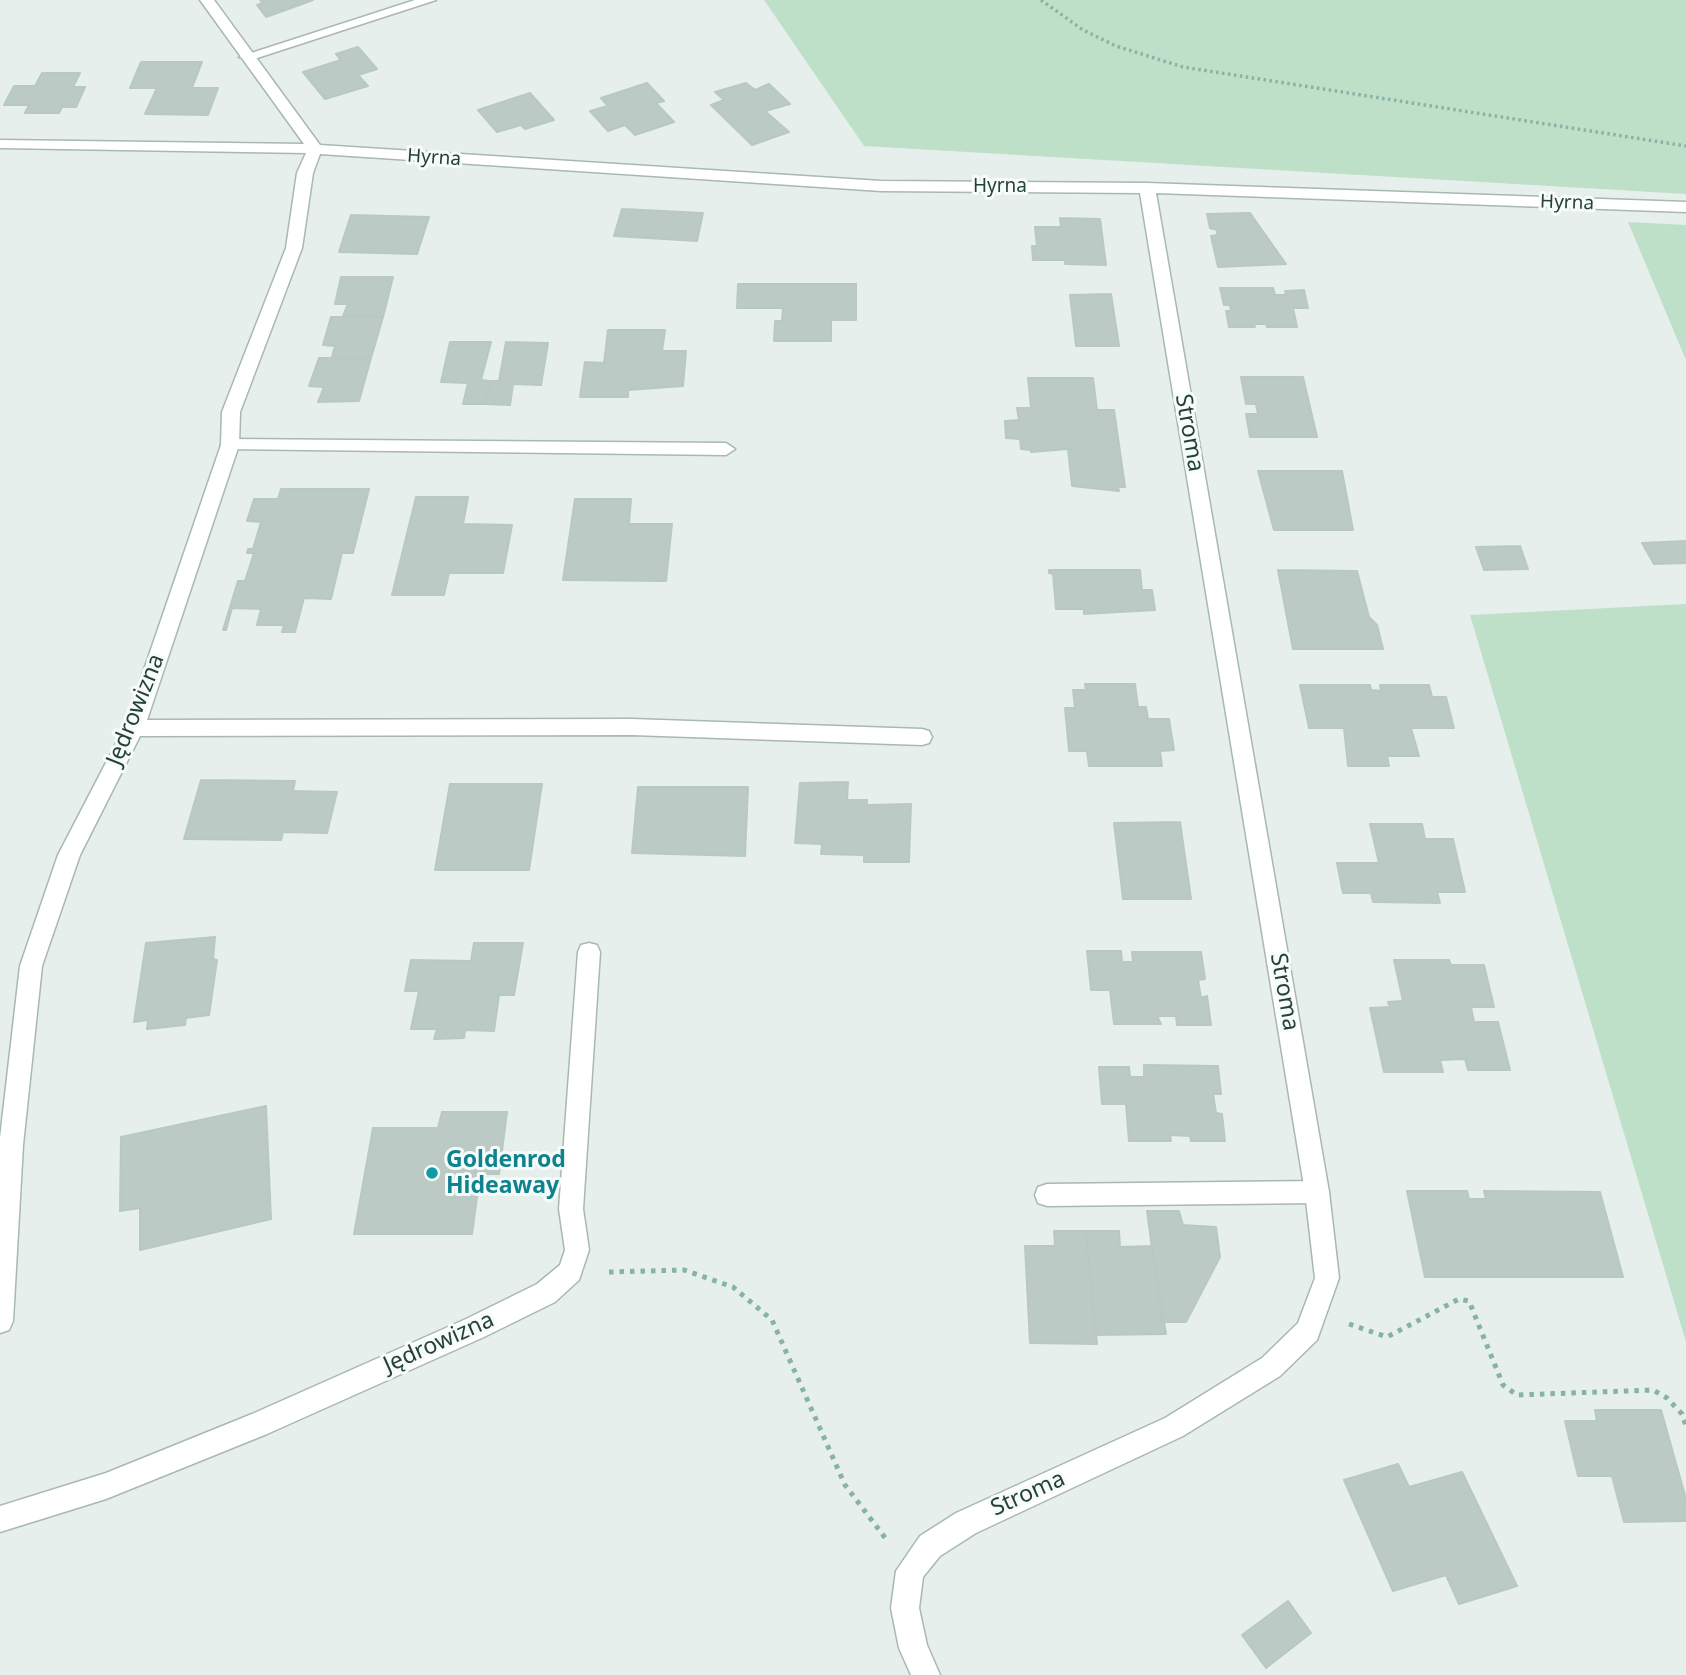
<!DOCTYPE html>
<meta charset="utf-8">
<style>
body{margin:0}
canvas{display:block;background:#e6efeb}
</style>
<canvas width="1686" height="1675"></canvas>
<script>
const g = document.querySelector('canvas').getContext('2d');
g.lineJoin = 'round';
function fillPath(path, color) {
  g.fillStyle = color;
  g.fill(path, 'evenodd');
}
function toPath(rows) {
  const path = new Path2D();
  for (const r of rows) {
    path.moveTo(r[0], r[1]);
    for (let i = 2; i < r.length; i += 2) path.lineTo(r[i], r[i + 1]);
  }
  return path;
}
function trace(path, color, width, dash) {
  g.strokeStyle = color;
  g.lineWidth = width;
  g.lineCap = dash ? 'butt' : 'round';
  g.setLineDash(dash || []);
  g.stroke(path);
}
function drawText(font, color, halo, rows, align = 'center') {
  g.font = font + ' "Noto Sans",sans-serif';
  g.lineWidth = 6;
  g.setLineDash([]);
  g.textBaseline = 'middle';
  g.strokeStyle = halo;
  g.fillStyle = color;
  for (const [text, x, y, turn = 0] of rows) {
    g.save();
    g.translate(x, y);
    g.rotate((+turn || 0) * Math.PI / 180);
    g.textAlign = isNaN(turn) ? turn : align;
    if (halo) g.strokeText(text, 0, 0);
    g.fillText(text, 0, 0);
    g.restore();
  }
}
const green = toPath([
 [764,0,1686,0,1686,194,864,146],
 [1628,222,1686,225,1686,361,1686,360],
 [1686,604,1686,1342,1470,615]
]);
const building = toPath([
 [260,0,313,0,266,17,257,5,263,3,260,0],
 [358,47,377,69,358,75,368,86,325,99,303,72,341,60,336,54,358,47],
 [141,62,202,62,192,88,130,88,141,62],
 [42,73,80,73,73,87,85,87,76,107,62,107,59,113,25,113,29,105,4,105,14,86,35,86,42,73],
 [647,83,664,101,656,103,674,122,635,135,625,125,608,131,590,111,608,106,601,98,647,83],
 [746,83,755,90,769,84,790,104,765,111,789,132,752,145,711,105,724,100,715,92,746,83],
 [157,88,218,88,208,115,145,114,157,88],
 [530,93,554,120,525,129,521,125,497,132,478,110,530,93],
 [622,209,703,213,697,241,614,236,622,209],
 [1250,213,1286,264,1218,267,1211,236,1217,235,1217,230,1210,228,1207,214,1250,213],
 [351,215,429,217,417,254,339,252,351,215],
 [1060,218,1100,219,1106,265,1065,264,1065,260,1033,260,1032,246,1037,246,1035,227,1061,227,1060,218],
 [341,277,393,277,383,317,343,316,348,304,335,304,341,277],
 [738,284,856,284,856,320,831,320,831,341,774,341,775,321,782,321,783,308,737,308,738,284],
 [1220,288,1273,288,1275,295,1286,295,1285,291,1304,290,1308,308,1293,308,1297,327,1267,327,1266,324,1254,324,1255,327,1229,327,1226,311,1231,311,1230,305,1224,305,1220,288],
 [1111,294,1119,346,1076,346,1070,295,1111,294],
 [331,317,383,317,371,358,332,357,335,346,323,345,331,317],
 [608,330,665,330,662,351,686,351,683,386,628,390,628,397,580,397,585,362,604,363,608,330],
 [450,342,491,342,481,380,490,381,486,404,463,404,468,383,441,382,450,342],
 [506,342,548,343,541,385,513,384,510,405,486,404,490,381,499,381,506,342],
 [319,358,371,358,359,401,318,402,324,387,309,386,319,358],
 [1241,377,1303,377,1317,437,1250,437,1246,414,1258,414,1256,404,1246,404,1241,377],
 [1028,378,1093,378,1097,410,1114,410,1125,487,1118,487,1119,491,1072,486,1068,449,1031,452,1031,450,1021,449,1020,439,1006,438,1005,421,1019,420,1017,408,1031,408,1028,378],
 [1258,471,1342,471,1353,530,1274,530,1258,471],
 [281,489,369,489,353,553,342,553,331,599,304,598,295,632,282,632,284,625,257,625,261,609,232,608,226,630,223,630,238,581,245,581,254,553,247,553,248,549,253,549,261,522,247,521,254,499,278,499,281,489],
 [416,497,468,497,463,524,512,525,503,573,449,573,444,595,392,595,416,497],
 [575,499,631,499,629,524,672,524,666,581,563,580,575,499],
 [1686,541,1686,563,1654,564,1642,543,1686,541],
 [1520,546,1528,569,1484,570,1476,547,1520,546],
 [1049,570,1140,570,1142,590,1152,590,1155,610,1084,614,1084,609,1056,609,1053,574,1049,573,1049,570],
 [1278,570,1357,571,1369,617,1377,625,1383,649,1293,649,1278,570],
 [1085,684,1135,684,1138,707,1146,707,1148,719,1169,719,1174,750,1160,751,1162,766,1089,766,1087,751,1069,751,1065,708,1075,708,1073,690,1086,690,1085,684],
 [1300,685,1370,685,1371,690,1381,691,1380,685,1429,685,1432,697,1446,697,1454,728,1411,728,1419,756,1387,756,1389,766,1348,766,1344,728,1309,728,1300,685],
 [201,780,295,781,293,791,337,792,327,833,283,832,281,840,184,839,201,780],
 [848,782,847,800,867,800,867,805,911,804,909,862,864,862,864,855,821,854,822,844,795,843,800,783,848,782],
 [450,784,542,784,529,870,435,870,450,784],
 [638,787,748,787,745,856,632,853,638,787],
 [1180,822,1191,899,1123,899,1114,823,1180,822],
 [1370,824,1422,824,1425,839,1453,839,1465,892,1437,892,1440,903,1373,902,1371,893,1343,893,1337,863,1379,863,1370,824],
 [215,937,213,959,217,960,209,1015,186,1018,185,1025,147,1029,148,1020,134,1022,146,943,215,937],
 [474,943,523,943,514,995,499,995,494,1031,465,1030,464,1038,434,1039,437,1029,411,1029,419,991,405,991,411,960,471,961,474,943],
 [1087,951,1121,951,1122,962,1133,962,1132,952,1201,952,1205,979,1198,980,1201,998,1207,996,1211,1025,1177,1025,1176,1016,1157,1016,1161,1024,1114,1024,1110,990,1091,990,1087,951],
 [1394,960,1449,960,1451,965,1484,965,1494,1007,1471,1007,1474,1022,1498,1022,1510,1070,1468,1070,1465,1059,1440,1060,1443,1072,1384,1072,1370,1008,1390,1007,1388,1002,1403,1001,1394,960],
 [1144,1065,1218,1066,1221,1094,1213,1094,1216,1113,1222,1114,1225,1141,1191,1141,1190,1136,1170,1135,1171,1141,1129,1141,1126,1104,1102,1104,1099,1067,1129,1067,1130,1077,1144,1077,1144,1065],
 [266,1106,271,1219,140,1250,140,1208,120,1211,121,1137,266,1106],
 [442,1112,507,1112,499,1174,480,1174,472,1234,354,1234,373,1128,438,1128,442,1112],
 [1407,1191,1467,1191,1469,1199,1486,1199,1484,1191,1600,1192,1623,1277,1425,1277,1407,1191],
 [1147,1211,1179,1211,1183,1225,1216,1227,1220,1257,1186,1322,1162,1322,1147,1211],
 [1054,1231,1086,1231,1097,1344,1030,1343,1025,1246,1055,1246,1054,1231],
 [1086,1231,1119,1231,1120,1247,1152,1246,1166,1334,1095,1335,1086,1231],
 [1595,1410,1661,1410,1686,1499,1686,1521,1624,1522,1612,1476,1578,1476,1565,1421,1597,1421,1595,1410],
 [1398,1464,1409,1487,1462,1472,1517,1586,1459,1604,1446,1575,1393,1591,1344,1480,1398,1464],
 [1288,1601,1311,1633,1266,1668,1242,1635,1288,1601]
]);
const pathFar1 = toPath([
 [1041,0,1083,30,1116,46,1183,67,1686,146]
]);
const path = toPath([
 [609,1272,684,1270,733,1287,772,1320,845,1485,886,1539],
 [1349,1324,1387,1337,1459,1299,1469,1301,1503,1385,1517,1395,1653,1390,1667,1398,1682,1414,1686,1426]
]);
const service = toPath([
 [415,0,436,0,251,60,239,57,415,0],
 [230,439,726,443,735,449,726,455,224,449,221,445,230,439],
 [1317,1181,1326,1184,1329,1192,1326,1200,1317,1203,1047,1206,1038,1203,1035,1195,1038,1187,1047,1184,1317,1181]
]);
const minor = toPath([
 [200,0,214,0,320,145,881,181,1147,183,1686,202,1686,212,1156,193,1329,1192,1339,1278,1317,1340,1280,1376,1183,1436,976,1533,940,1556,923,1577,919,1608,927,1645,940,1675,911,1675,899,1648,891,1608,896,1571,920,1536,956,1513,1165,1418,1262,1358,1298,1323,1315,1278,1305,1192,1140,193,881,191,320,154,313,173,302,248,240,412,239,445,147,720,632,719,922,729,929,731,932,737,929,743,922,745,632,735,140,736,80,855,42,966,23,1145,13,1321,9,1330,0,1333,0,1138,20,966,58,855,124,728,221,445,222,412,286,248,297,173,306,153,0,148,0,140,304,144,200,0],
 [589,943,597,945,600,952,583,1209,589,1250,579,1280,555,1302,484,1337,267,1434,106,1499,0,1532,0,1506,106,1473,252,1414,466,1319,537,1284,560,1265,565,1250,559,1209,578,952,581,945,589,943]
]);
const markers = [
 [432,1173,7,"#0f9aa8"]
];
const farStreetnames = [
 ["Hyrna",434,158,4],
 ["Hyrna",1000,187],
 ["Hyrna",1567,203,2]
];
const streetNames = [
 ["Stroma",1189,433,80],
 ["Jędrowizna",136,710,-68],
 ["Stroma",1284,992,80],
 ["Jędrowizna",439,1343,-24],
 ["Stroma",1028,1494,-24]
];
const cultureNames = [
 ["Goldenrod",446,1160],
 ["Hideaway",446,1186]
];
fillPath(green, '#bfe0c8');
fillPath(building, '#bbcac4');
trace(building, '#b8c9c2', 2);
trace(service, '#a8b8b2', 3);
trace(minor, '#a8b8b2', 3);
trace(pathFar1, '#86b3a5', 3.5, [2.5, 3.5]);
trace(path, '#86b3a5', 5, [4.5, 6]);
fillPath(service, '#fff');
fillPath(minor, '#fff');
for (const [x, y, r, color] of markers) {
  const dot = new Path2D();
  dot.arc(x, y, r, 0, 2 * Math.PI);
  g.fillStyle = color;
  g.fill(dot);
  trace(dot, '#f7fbf9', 2.5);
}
drawText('19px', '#24423a', '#f7fbf9', farStreetnames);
drawText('23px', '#24423a', '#f7fbf9', streetNames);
drawText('bold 23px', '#0d838f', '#f7fbf9', cultureNames, 'left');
</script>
